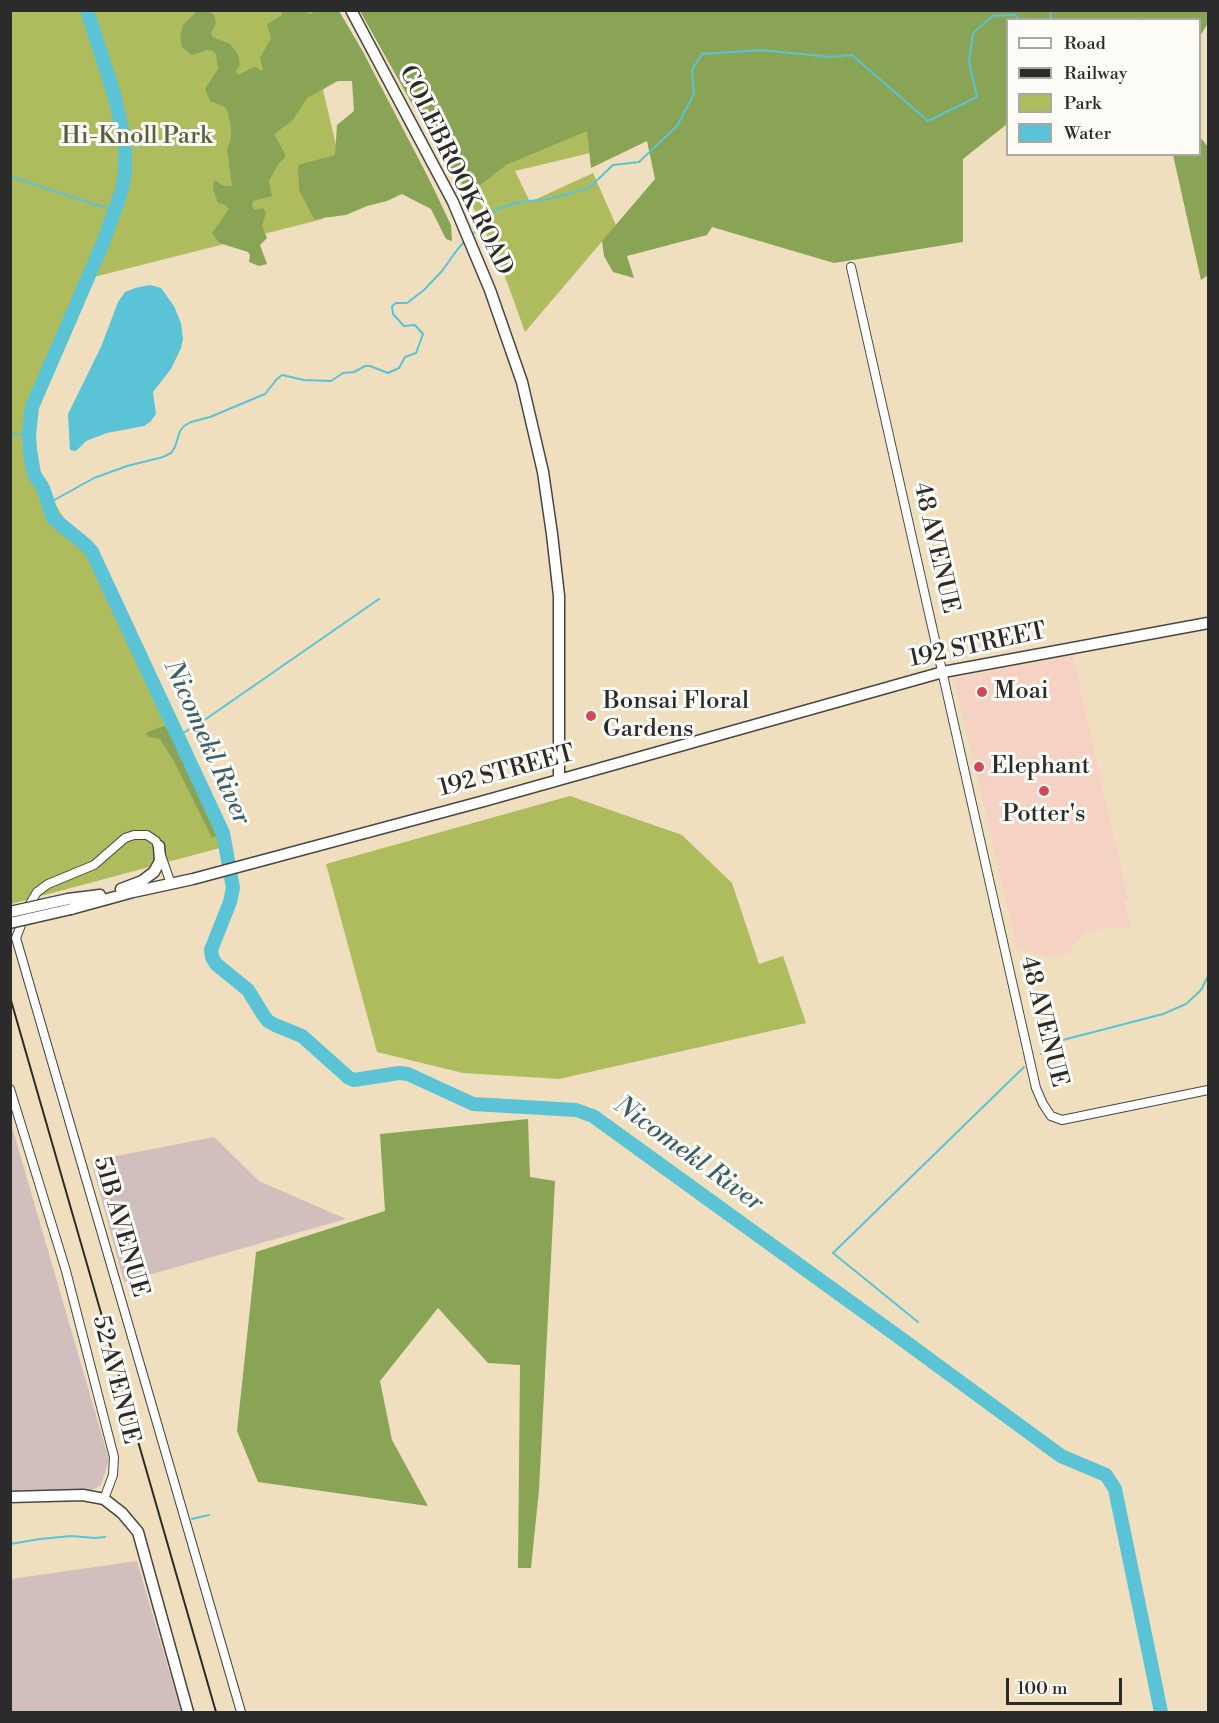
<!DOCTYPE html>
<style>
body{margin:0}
#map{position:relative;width:1219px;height:1723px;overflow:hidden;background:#efdfbf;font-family:"Libre Bodoni",serif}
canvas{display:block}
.frame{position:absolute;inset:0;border:12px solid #2b2b2b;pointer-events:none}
.legend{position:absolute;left:1006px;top:18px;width:195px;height:138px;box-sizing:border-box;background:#fdfcf7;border:2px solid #a9a8a5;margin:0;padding:8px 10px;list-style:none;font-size:18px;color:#2b2b2b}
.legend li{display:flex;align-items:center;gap:12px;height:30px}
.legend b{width:30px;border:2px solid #a9a8a5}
.scale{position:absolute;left:1006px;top:1678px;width:116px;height:27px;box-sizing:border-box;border:3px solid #2b2b2b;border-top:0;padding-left:8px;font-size:18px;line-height:21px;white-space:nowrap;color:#2b2b2b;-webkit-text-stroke:4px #fdfcf7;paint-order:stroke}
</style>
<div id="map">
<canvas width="1219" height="1723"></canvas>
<div class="frame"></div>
<ul class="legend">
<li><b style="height:8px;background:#fff"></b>Road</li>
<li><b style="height:8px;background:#2b2b2b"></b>Railway</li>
<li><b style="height:16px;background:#aebc5e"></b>Park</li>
<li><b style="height:16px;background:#5ac3d6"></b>Water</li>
</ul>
<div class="scale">100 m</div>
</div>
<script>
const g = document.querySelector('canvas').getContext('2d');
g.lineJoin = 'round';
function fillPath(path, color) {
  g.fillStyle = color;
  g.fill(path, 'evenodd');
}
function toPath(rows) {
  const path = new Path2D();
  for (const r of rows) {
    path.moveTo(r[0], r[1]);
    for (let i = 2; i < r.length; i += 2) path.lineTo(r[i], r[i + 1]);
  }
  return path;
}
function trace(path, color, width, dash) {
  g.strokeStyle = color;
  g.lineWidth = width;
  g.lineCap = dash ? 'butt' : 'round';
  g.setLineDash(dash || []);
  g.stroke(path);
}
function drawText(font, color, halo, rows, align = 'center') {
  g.font = font + ' "Libre Bodoni",serif';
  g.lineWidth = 6;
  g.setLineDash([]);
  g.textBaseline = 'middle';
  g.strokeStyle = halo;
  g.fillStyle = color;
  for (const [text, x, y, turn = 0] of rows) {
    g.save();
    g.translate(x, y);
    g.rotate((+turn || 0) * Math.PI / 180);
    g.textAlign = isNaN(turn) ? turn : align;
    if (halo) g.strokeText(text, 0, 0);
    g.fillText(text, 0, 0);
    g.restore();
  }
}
const built = toPath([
 [1072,653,1128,898,1124,902,1131,928,1106,928,1082,934,1069,953,1047,957,1017,948,954,679]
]);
const industrial = toPath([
 [10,1120,109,1460,101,1485,92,1490,74,1489,11,1492],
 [214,1137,259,1181,346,1219,124,1282,91,1161],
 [137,1561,181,1712,11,1712,11,1579]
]);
const green = toPath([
 [11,11,331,11,320,77,339,158,312,170,323,219,86,279,67,322,37,406,32,436,34,462,41,481,99,575,142,655,172,725,214,810,218,827,220,848,11,904],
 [371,11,807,101,515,171,530,202,593,173,616,225,525,332,507,282,486,233,462,185],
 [570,796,682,835,732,883,759,964,783,956,806,1023,559,1079,463,1073,377,1052,326,864]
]);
const forest = toPath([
 [1208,10,1208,23,1200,36,1200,20,1143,20,1142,17,1139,20,1008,20,1007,124,963,159,963,242,834,263,712,227,707,235,627,256,634,278,613,272,604,256,602,241,655,179,647,141,591,168,587,131,506,165,470,193,444,161,360,11],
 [197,11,209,11,214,15,216,23,211,33,212,37,230,44,238,54,240,65,236,71,238,75,254,67,256,67,261,71,263,69,260,58,271,38,267,24,282,15,281,11,306,11,310,14,316,11,339,11,362,50,428,177,451,225,452,241,446,239,431,209,402,194,387,201,367,206,346,215,314,219,299,190,298,165,335,155,337,125,354,111,352,81,338,81,307,98,293,120,274,134,286,156,277,166,269,181,272,196,253,201,252,207,255,210,263,208,266,213,262,226,267,238,260,245,267,264,259,266,249,262,250,255,248,252,219,243,212,233,229,209,225,205,218,203,213,188,214,180,224,186,232,186,227,149,231,139,231,127,228,113,225,107,210,101,205,89,218,69,216,54,212,51,207,50,192,55,182,47,180,36,183,25],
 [1200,137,1208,147,1208,275,1201,280,1173,155,1200,154],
 [164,726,171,734,217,831,218,835,212,838,174,761,160,739,149,737,145,733],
 [528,1119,530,1177,555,1181,539,1490,531,1568,518,1568,520,1365,488,1363,438,1308,380,1381,392,1440,428,1506,258,1482,237,1431,256,1252,385,1211,380,1134]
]);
const water = toPath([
 [150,285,161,288,174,306,181,323,183,339,181,348,171,369,153,392,156,414,150,422,144,426,107,433,86,441,76,451,70,450,68,414,101,347,118,302,125,292,135,288]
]);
const stream = toPath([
 [1050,10,1051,20],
 [10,176,93,204,116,210],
 [471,236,497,209,520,202,549,199,589,188,613,165,639,162,677,126,694,94,692,70,702,54,762,50,831,57,852,55,928,121,977,97,969,62,973,33,993,16,1015,15,1020,20],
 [10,434,29,435],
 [49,503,94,478,127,466,163,457,171,453,175,447,180,431,184,426,191,422,210,417,265,394,277,379,282,375,304,380,331,381,343,373,354,372,365,366,370,366,388,373,399,368,405,357,416,353,423,334,415,325,404,326,393,314,392,306,396,303,407,303,424,290,442,271,457,250,464,242],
 [178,736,203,721,379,599],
 [1041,1054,1059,1041,1163,1014,1186,1004,1201,990,1208,976],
 [918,1322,833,1253,1024,1067],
 [192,1519,209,1515],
 [10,1544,40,1539,71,1536,95,1538,105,1537]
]);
const river = toPath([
 [87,10,114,94,125,142,125,171,122,190,103,243,32,407,29,435,30,450,34,474,43,488,53,518,87,546,92,552,223,833,233,888,230,902,211,950,212,957,216,964,248,990,264,1016,268,1021,275,1025,302,1036,349,1078,354,1080,399,1073,408,1074,473,1104,576,1110,593,1116,903,1340,1061,1456,1106,1475,1115,1489,1161,1712]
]);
const street = toPath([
 [851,267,1036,1088,1043,1104,1051,1116,1062,1120,1208,1090],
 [171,884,156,841,147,835,134,835,125,838,94,865,48,884,37,892,28,907,16,938,241,1712],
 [10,1089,66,1271,114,1457,113,1475,104,1499]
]);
const secondary = toPath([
 [351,10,453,202,490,290,522,382,543,472,552,534,559,596,559,780],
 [121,889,142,881,154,872,160,861,159,846],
 [68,899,100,895],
 [71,909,133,892,193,879,484,801,943,672,1208,623],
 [10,1497,83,1495,104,1499,122,1513,138,1532,188,1712]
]);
const rail = toPath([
 [10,997,216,1712]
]);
const secondaryBridge = toPath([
 [10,912,68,899],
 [10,923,71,909]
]);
const markers = [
 [982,692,6,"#d1495b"],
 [591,716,6,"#d1495b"],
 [979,767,6,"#d1495b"],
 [1044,791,6,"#d1495b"]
];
const parkNames = [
 ["Hi-Knoll Park",137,137]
];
const streetNames = [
 ["COLEBROOK ROAD",455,171,64],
 ["48 AVENUE",935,548,77],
 ["192 STREET",978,646,-12],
 ["192 STREET",507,772,-15],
 ["48 AVENUE",1043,1022,76],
 ["51B AVENUE",120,1227,74],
 ["52 AVENUE",115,1380,76]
];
const poiNames = [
 ["Moai",994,692],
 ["Bonsai Floral",603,702],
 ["Gardens",603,730],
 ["Elephant",991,767],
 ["Potter's",1044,815,"center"]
];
const waterNames = [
 ["Nicomekl River",206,743,66],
 ["Nicomekl River",688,1155,36]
];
fillPath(built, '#f6d2c4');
fillPath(industrial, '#d1bfbe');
fillPath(green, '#aebc5e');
fillPath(forest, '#8aa455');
fillPath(water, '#5ac3d6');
trace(stream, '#5ac3d6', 2);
trace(river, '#5ac3d6', 14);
trace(street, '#484641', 10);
trace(secondary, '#484641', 13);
trace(street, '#fff', 8);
trace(secondary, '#fff', 10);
trace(rail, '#2b2b2b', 2);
trace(secondaryBridge, '#484641', 13, []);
trace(secondaryBridge, '#fff', 10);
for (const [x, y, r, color] of markers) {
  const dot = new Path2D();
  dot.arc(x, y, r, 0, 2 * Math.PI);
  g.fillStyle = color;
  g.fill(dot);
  trace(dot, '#fdfcf7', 2);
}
drawText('24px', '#595e3d', '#fdfcf7', parkNames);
drawText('24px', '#2b2b2b', '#fdfcf7', streetNames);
drawText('24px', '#2b2b2b', '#fdfcf7', poiNames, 'left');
drawText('italic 26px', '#3b6067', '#fdfcf7', waterNames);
</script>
